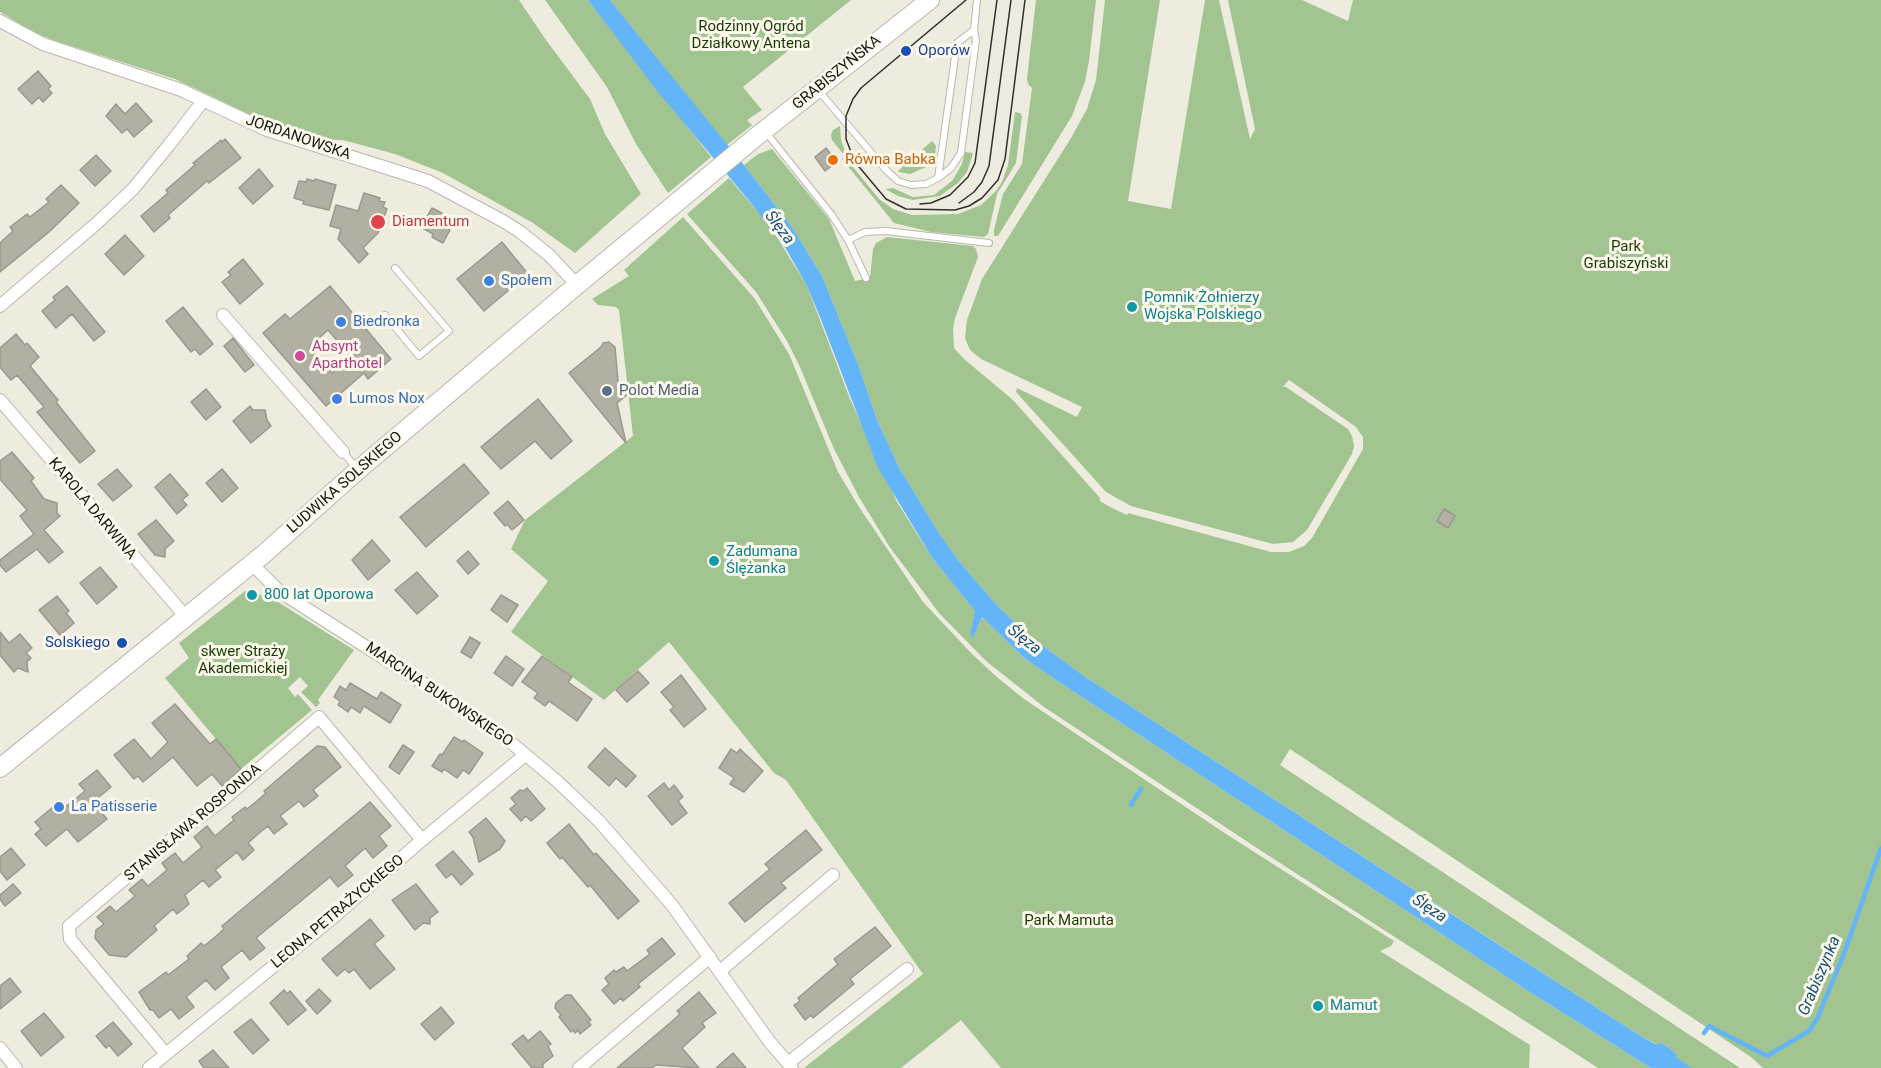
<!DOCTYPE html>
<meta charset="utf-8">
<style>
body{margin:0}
canvas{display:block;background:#eeecdf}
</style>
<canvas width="1881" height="1068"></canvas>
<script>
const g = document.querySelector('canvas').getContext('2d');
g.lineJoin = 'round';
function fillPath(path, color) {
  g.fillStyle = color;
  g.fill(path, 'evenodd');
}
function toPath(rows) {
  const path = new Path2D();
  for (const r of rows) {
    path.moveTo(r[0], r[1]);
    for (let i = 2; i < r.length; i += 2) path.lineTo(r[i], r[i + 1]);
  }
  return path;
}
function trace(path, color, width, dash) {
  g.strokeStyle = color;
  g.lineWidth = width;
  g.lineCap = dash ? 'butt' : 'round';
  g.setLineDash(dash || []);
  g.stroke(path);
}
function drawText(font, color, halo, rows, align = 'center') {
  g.font = font + ' Roboto,sans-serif';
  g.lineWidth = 6;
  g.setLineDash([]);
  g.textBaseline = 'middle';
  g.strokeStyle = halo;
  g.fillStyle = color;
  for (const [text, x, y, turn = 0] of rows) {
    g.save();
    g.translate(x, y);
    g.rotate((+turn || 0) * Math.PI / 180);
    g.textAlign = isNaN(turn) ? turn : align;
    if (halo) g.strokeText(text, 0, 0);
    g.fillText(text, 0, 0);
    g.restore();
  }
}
const green = toPath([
 [0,0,519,0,546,40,590,99,605,134,641,194,575,253,533,223,443,173,395,154,343,140,319,139,286,129,255,117,175,79,56,41,34,32,0,12],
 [545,0,588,0,711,157,668,193,636,144,607,87],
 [610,0,851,0,743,87,762,110,747,120,752,125,727,145],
 [1036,0,1096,0,1089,61,1085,82,1072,116,998,236,994,236,994,230,1003,194,1022,164,1032,88,1028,84,1027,79],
 [1105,0,1160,0,1128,201,1171,209,1205,0,1219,0,1250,139,1255,129,1228,0,1302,0,1348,21,1353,0,1881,0,1881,1068,1763,1068,1751,1057,1290,749,1280,765,1740,1068,1692,1068,1675,1057,1676,1054,1669,1048,1661,1043,1656,1044,1636,1033,1084,676,1027,634,995,603,959,561,939,533,900,469,877,420,858,364,822,276,792,227,744,165,758,154,772,149,829,219,855,281,870,278,873,249,876,243,887,237,973,246,976,249,978,257,955,318,953,329,954,348,964,359,1013,400,1100,498,1100,501,1112,508,1127,515,1128,513,1271,552,1289,552,1304,546,1312,538,1363,449,1363,437,1356,427,1289,380,1283,387,1286,387,1348,429,1352,436,1354,446,1352,454,1307,530,1293,542,1273,544,1131,506,1106,492,1016,392,1017,388,1077,417,1082,407,981,359,970,350,965,338,967,320,982,279,1071,138,1087,109,1096,80],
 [1015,112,1020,113,1022,116,1016,163,997,194,988,234,984,237,931,232,894,223,842,159,844,155,832,140,831,135,833,130,840,126,841,140,849,162,879,199,893,209,912,215,958,214,981,205,996,191,1002,182,1008,165],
 [932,141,936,146,935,155,926,167,910,174,899,172,898,171],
 [965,152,973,153,967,172,958,183,940,196,913,200,898,196,885,189,893,188,913,197,934,195,952,181,962,164],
 [729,178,770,226,807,286,850,399,897,502,933,559,975,611,970,634,973,637,982,617,1023,657,1053,678,1528,991,1651,1068,1598,1068,1263,852,1044,707,986,661,939,613,889,546,859,497,834,449,800,367,787,341,756,292,687,214],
 [683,217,755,299,789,354,838,472,859,507,923,602,972,654,998,678,1024,699,1226,834,1394,941,1391,946,1380,951,1530,1045,1529,1068,1001,1068,961,1020,901,1068,804,1068,923,974,786,780,774,773,669,642,604,700,511,632,548,581,511,549,525,520,633,436,619,310,616,307,598,305,592,299,629,276,624,270],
 [245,591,258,594,278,602,354,650,318,700,320,703,316,707,301,692,308,686,300,677,288,688,295,697,298,694,312,710,241,769,165,678,189,658,179,643]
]);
const water = toPath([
 [588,0,610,0,744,165,792,227,822,276,858,364,877,420,900,469,939,533,959,561,995,603,1027,634,1084,676,1484,935,1636,1033,1655,1044,1661,1043,1669,1048,1676,1054,1676,1057,1692,1068,1651,1068,1528,991,1053,678,1023,657,982,617,973,638,970,634,975,611,933,559,878,468,820,317,807,286,786,249,751,203,658,92]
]);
const stream = toPath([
 [1131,805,1141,789],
 [1704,1033,1709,1026,1767,1056,1809,1031,1817,1019,1844,954,1881,848]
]);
const building = toPath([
 [38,71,51,86,48,89,52,93,43,102,39,97,32,104,18,89,38,71],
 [136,103,152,121,134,137,127,129,122,133,106,116,116,104,125,114,136,103],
 [225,139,241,158,209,183,207,181,168,215,170,218,154,232,141,216,168,193,166,190,195,165,193,163,221,140,222,142,225,139],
 [826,148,837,162,825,171,815,157,826,148],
 [96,155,111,171,95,186,80,170,96,155],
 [259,169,273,186,253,204,239,188,259,169],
 [307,179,314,181,315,179,336,185,329,210,303,204,304,201,294,198,299,181,306,182,307,179],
 [61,185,79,203,49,232,0,272,0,243,13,231,10,227,27,214,30,217,49,202,46,199,61,185],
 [364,193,380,198,379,201,385,202,383,207,387,209,378,233,363,248,368,254,359,263,338,239,341,229,330,226,336,205,358,211,364,193],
 [432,208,453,219,448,228,450,230,443,243,432,237,433,234,421,227,432,208],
 [125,235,144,256,124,275,105,254,125,235],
 [502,242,528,274,484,311,457,279,502,242],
 [243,259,263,284,240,304,222,282,231,275,228,272,243,259],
 [67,286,105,332,94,341,72,314,56,328,42,311,55,300,53,297,67,286],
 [330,286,391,359,368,379,364,373,326,406,263,333,285,314,290,319,330,286],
 [328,330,351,357,332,373,309,347,328,330],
 [183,307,213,344,200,355,195,349,191,352,166,321,183,307],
 [16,334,25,345,27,343,39,357,30,366,58,400,56,402,95,451,80,463,37,412,44,407,17,375,11,380,0,367,0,348,16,334],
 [233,338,254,365,245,372,224,346,233,338],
 [609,342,615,347,618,381,628,394,617,403,626,443,569,373,601,347,603,343,609,342],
 [206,389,221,407,206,420,191,402,206,389],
 [538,399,572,441,551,459,535,441,501,469,481,447,538,399],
 [250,406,253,410,265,410,267,420,271,426,251,443,233,421,250,406],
 [12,452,34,478,31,481,44,499,57,503,57,513,60,516,44,530,63,552,49,563,37,549,6,572,0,565,0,560,34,534,20,516,27,510,0,479,0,461,12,452],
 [464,464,489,493,426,547,400,517,464,464],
 [117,469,132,486,113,501,98,484,117,469],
 [222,469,238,488,222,502,206,483,222,469],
 [170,474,188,495,182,500,187,505,177,514,155,487,170,474],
 [508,501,524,520,512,530,507,524,505,526,494,513,508,501],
 [1444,509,1455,516,1448,528,1437,521,1444,509],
 [156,520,174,541,165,549,165,557,155,555,138,534,156,520],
 [372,540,390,561,368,580,352,560,372,540],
 [468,551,479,564,468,574,457,561,468,551],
 [100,567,117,587,97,604,80,583,100,567],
 [417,572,438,596,417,614,395,590,417,572],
 [501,595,518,605,507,622,491,610,501,595],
 [57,596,69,611,66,613,74,623,60,635,39,610,57,596],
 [0,632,9,643,20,634,32,648,26,653,31,658,27,662,28,672,18,668,14,672,0,655,0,632],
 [470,637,480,643,471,658,461,652,470,637],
 [506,656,524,669,512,686,494,673,506,656],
 [542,656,572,677,568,682,592,699,577,721,549,701,545,706,534,698,538,693,522,682,542,656],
 [638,671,649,683,627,702,616,690,638,671],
 [681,675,706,709,684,727,670,710,674,707,661,692,681,675],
 [350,683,377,699,381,692,401,705,390,723,364,706,360,713,351,707,348,712,338,705,340,701,334,697,340,686,346,690,350,683],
 [175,704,210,744,216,739,241,769,222,786,212,774,197,786,173,757,143,782,138,776,134,779,114,755,134,739,151,759,168,742,152,723,175,704],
 [454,737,463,742,464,740,483,753,469,774,463,770,457,778,444,769,442,772,432,766,440,754,442,755,454,737],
 [403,745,414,752,399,774,389,767,403,745],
 [317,746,325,747,341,767,313,790,318,796,304,807,299,801,280,816,287,824,274,834,268,826,258,834,248,843,254,850,243,860,237,852,215,870,221,877,209,887,203,880,185,895,189,904,177,914,173,909,154,926,157,930,126,957,109,955,95,938,96,930,104,924,97,917,110,906,116,912,135,896,129,890,136,884,142,879,148,886,167,870,162,863,175,853,183,863,202,847,194,837,207,826,215,836,234,820,232,817,245,807,247,809,257,801,266,793,264,791,317,746],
 [605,748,636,776,626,787,616,778,609,786,588,767,605,748],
 [731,749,737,753,740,749,763,771,744,792,730,784,734,778,719,768,731,749],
 [97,770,111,787,93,802,107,819,78,842,67,829,46,846,35,834,41,829,35,822,59,802,64,808,85,791,79,784,97,770],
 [664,783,669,790,674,785,683,797,678,801,687,813,672,825,648,796,664,783],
 [527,788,545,809,531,821,526,816,521,821,510,809,516,804,511,798,520,790,524,791,527,788],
 [370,802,391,826,379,836,387,846,373,858,365,848,345,866,353,875,338,887,330,877,256,938,265,948,250,960,242,950,221,967,229,978,215,990,206,980,186,997,194,1007,179,1019,171,1009,159,1018,153,1010,150,1010,139,992,166,972,168,975,189,959,187,956,201,943,204,946,214,938,224,929,222,926,370,802],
 [486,818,505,841,500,849,479,862,473,837,469,832,486,818],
 [569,824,594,855,596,853,639,901,618,919,590,885,588,887,562,857,560,859,547,843,569,824],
 [806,830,822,850,781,883,786,888,745,922,729,903,770,869,765,864,806,830],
 [11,848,25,865,7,880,0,871,0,857,11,848],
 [453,851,473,874,461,885,452,874,446,878,436,865,453,851],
 [13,884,21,893,5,906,0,899,0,895,13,884],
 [416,884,438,912,430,918,430,924,423,923,415,930,392,900,416,884],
 [370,919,384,936,374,944,395,969,370,989,354,969,349,973,345,969,337,976,322,959,370,919],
 [875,927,891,946,850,979,854,984,813,1018,811,1015,805,1020,794,1005,800,1001,798,998,838,964,834,959,875,927],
 [662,938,675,954,638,984,640,987,623,1001,621,998,614,1004,602,990,609,984,605,978,614,970,616,972,624,967,627,971,650,954,647,950,662,938],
 [10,978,21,992,0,1009,0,986,10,978],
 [319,989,331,1001,317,1014,306,1001,319,989],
 [284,990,287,994,290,991,306,1010,288,1025,270,1003,284,990],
 [699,992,716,1013,702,1023,705,1027,682,1048,699,1068,656,1065,652,1068,617,1068,670,1023,680,1014,677,1011,699,992],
 [566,995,571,995,591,1020,588,1022,591,1025,580,1034,578,1030,575,1033,573,1030,571,1032,559,1017,561,1015,555,1008,556,1003,566,995],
 [441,1007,454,1023,435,1040,421,1024,441,1007],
 [44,1013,64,1037,41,1056,21,1031,44,1013],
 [251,1019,269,1040,253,1054,234,1032,251,1019],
 [113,1022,132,1044,118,1056,109,1045,106,1048,96,1036,113,1022],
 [540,1031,551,1044,548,1046,553,1056,543,1064,543,1068,532,1068,512,1044,523,1035,528,1041,540,1031],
 [213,1050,220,1058,229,1068,204,1068,199,1061,213,1050],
 [733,1053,746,1068,716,1068,733,1053]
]);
const service = toPath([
 [818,90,886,170,898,181,911,185,926,184,938,178,951,168,961,153,976,40,974,30,977,0],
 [765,131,831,214,848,240,866,278],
 [938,178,957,43,974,30],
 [848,240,865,232,886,231,989,243],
 [385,315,419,356,449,331,395,268],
 [343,452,357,469]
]);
const minor = toPath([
 [0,21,43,44,181,90,267,130,428,181,503,221,519,231,549,255,577,285],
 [0,306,97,223,133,189,169,145,203,101],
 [223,315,343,452],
 [0,400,186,617],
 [252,564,279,591,471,714,508,740,557,781,599,821,672,905,769,1041,792,1068],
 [720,971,833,875],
 [0,1048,16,1068],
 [166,1054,70,939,69,926,180,832,224,799,319,717,422,840],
 [788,1063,907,969],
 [149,1068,336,915,422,840,525,755],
 [579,1068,710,957]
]);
const secondary = toPath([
 [0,768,265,553,358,470,577,285,757,136,930,0]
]);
const tram = toPath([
 [966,0,861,88,853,99,846,116,846,139,855,162,886,199,906,209,955,210,969,206,982,198,998,180,1005,159,1025,0],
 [959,203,974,192,982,182,989,166,1011,0],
 [920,204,931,203,950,195,968,177,975,163,997,0]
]);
const markers = [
 [906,51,6,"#1a4fb4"],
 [833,160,6,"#e8710a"],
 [378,222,8,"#e0444e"],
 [489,281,6,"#3f7fe0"],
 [1132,307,6,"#0f9aa8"],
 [341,322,6,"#3f7fe0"],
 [300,356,6,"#d1479c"],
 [607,391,6,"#5c6f8a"],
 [337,399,6,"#3f7fe0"],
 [714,561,6,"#0f9aa8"],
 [252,595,6,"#0f9aa8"],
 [122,643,6,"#1a4fb4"],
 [59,807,6,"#3f7fe0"],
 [1318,1006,6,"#0f9aa8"]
];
const parkNames = [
 ["Rodzinny Ogród",751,27],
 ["Działkowy Antena",751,44],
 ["Park",1626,247],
 ["Grabiszyński",1626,264],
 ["skwer Straży",243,652],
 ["Akademickiej",243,669],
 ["Park Mamuta",1069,921]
];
const transitNames = [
 ["Oporów",918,51],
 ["Solskiego",110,643,"right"]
];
const streetNames = [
 ["GRABISZYŃSKA",837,73,-39],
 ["JORDANOWSKA",298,138,19],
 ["LUDWIKA SOLSKIEGO",345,483,-41],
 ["KAROLA DARWINA",92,509,50],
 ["MARCINA BUKOWSKIEGO",439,695,34],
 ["STANISŁAWA ROSPONDA",193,823,-40],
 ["LEONA PETRAŻYCKIEGO",338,912,-40]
];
const foodNames = [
 ["Równa Babka",845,160]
];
const healthNames = [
 ["Diamentum",392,222]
];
const shopNames = [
 ["Społem",501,281],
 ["Biedronka",353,322],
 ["Lumos Nox",349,399],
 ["La Patisserie",71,807]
];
const cultureNames = [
 ["Pomnik Żołnierzy",1144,298],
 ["Wojska Polskiego",1144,315],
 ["Zadumana",726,552],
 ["Ślężanka",726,569],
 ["800 lat Oporowa",264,595],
 ["Mamut",1330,1006]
];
const hotelNames = [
 ["Absynt",312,347],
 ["Aparthotel",312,364]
];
const serviceNames = [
 ["Polot Media",619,391]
];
const waterNames = [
 ["Ślęza",779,228,53],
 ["Ślęza",1024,640,38],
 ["Ślęza",1429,909,33],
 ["Grabiszynka",1820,976,-67]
];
fillPath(green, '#a1c491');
fillPath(water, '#64b5f7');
trace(stream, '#64b5f7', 4.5);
fillPath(building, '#b2b0a3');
trace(building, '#9b988c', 1.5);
trace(service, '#bab8ab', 8);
trace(minor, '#bab8ab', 14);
trace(secondary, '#bab8ab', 20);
trace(service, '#fff', 6);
trace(minor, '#fff', 12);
trace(secondary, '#fff', 18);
trace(tram, '#31302b', 1.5);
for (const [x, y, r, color] of markers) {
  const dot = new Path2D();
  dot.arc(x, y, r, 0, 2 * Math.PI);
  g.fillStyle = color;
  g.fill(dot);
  trace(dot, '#fcf9ec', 2);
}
drawText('15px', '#183b00', '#fcf9ec', parkNames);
drawText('15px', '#164399', '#fcf9ec', transitNames, 'left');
drawText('15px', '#171612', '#fcf9ec', streetNames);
drawText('15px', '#c56008', '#fcf9ec', foodNames, 'left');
drawText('15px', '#be3a42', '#fcf9ec', healthNames, 'left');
drawText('15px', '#366cbe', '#fcf9ec', shopNames, 'left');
drawText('15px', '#0d838f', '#fcf9ec', cultureNames, 'left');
drawText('15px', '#b23c85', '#fcf9ec', hotelNames, 'left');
drawText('15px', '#4e5e75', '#fcf9ec', serviceNames, 'left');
drawText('italic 16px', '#17527d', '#fcf9ec', waterNames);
</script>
